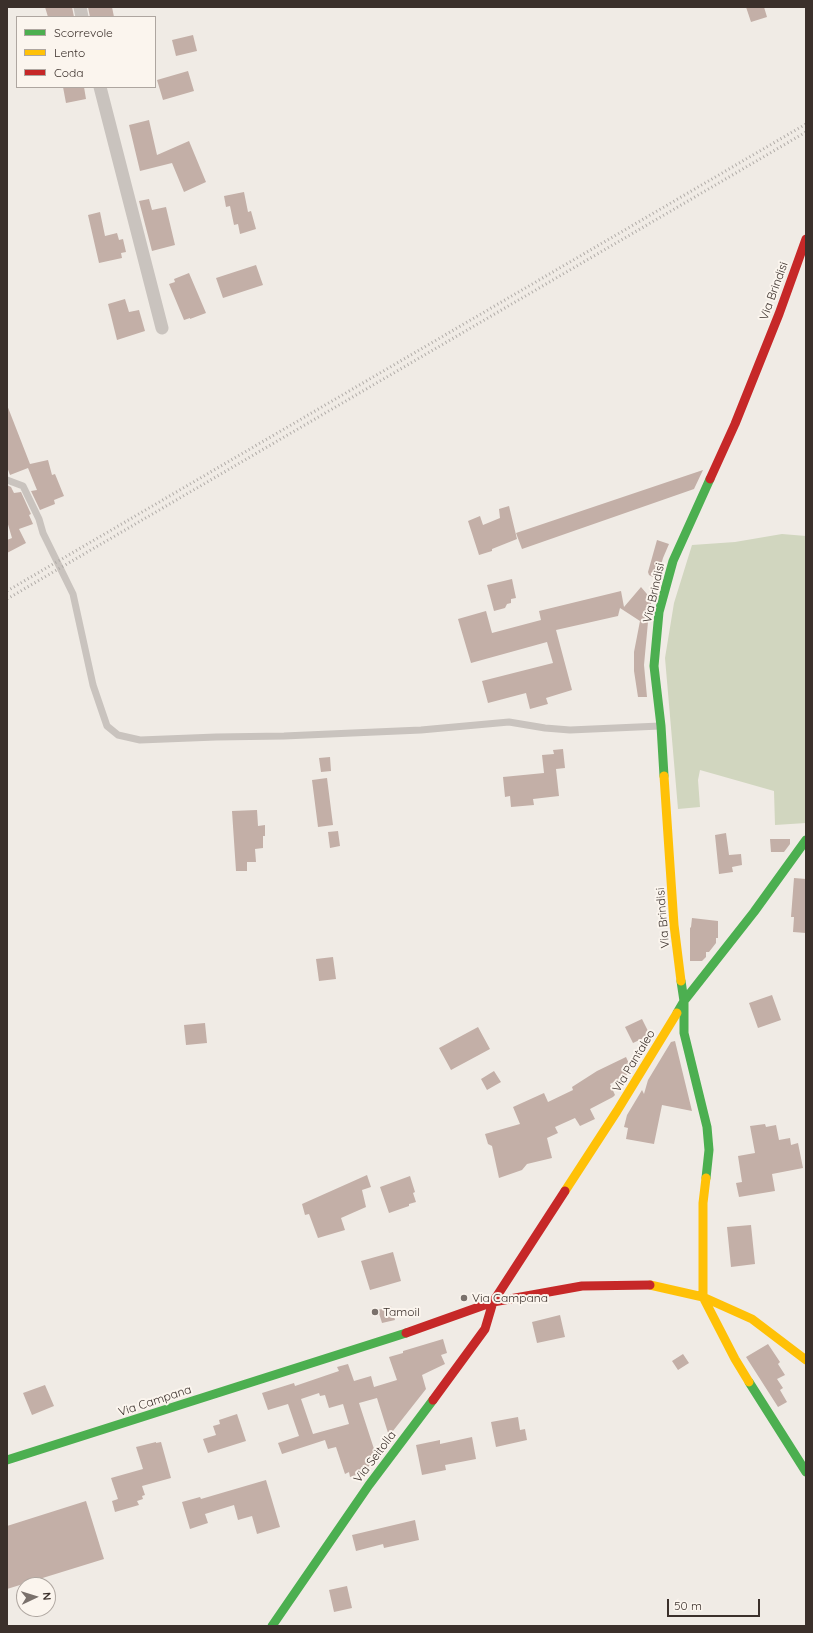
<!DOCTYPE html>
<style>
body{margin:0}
#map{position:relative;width:813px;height:1633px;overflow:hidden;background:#f0ebe5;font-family:Quicksand,sans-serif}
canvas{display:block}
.frame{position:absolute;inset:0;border:8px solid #3b302b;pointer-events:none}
.legend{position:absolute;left:16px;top:16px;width:140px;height:72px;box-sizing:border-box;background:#fbf5ee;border:1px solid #aea6a0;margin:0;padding:5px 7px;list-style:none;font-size:12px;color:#3b302b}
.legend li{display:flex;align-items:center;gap:8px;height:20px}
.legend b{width:20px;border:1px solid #aea6a0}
.north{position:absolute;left:16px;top:1577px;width:40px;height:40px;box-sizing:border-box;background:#fbf5ee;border:1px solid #aea6a0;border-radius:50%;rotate:86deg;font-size:11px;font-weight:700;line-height:16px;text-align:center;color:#3b302b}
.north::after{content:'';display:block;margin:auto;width:14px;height:18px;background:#7a716c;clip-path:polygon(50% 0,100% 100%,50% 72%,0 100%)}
.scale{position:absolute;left:667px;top:1599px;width:93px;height:18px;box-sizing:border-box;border:2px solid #3b302b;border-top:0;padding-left:5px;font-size:12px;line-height:14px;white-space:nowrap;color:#3b302b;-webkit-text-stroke:3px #fbf5ee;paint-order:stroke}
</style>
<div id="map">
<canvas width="813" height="1633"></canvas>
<div class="frame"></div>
<ul class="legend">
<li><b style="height:5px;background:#4caf50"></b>Scorrevole</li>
<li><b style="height:5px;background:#ffc107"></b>Lento</li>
<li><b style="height:5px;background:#c62828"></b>Coda</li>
</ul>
<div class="north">N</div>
<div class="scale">50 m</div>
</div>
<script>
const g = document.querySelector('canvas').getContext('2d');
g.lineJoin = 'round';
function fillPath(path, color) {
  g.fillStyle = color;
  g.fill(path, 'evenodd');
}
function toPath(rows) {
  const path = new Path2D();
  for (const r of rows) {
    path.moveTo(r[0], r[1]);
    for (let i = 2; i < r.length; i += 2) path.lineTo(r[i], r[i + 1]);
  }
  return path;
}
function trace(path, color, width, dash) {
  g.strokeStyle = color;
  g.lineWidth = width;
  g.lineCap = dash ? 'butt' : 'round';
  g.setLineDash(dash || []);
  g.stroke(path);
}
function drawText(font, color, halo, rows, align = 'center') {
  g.font = font + ' Quicksand,sans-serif';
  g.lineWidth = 4;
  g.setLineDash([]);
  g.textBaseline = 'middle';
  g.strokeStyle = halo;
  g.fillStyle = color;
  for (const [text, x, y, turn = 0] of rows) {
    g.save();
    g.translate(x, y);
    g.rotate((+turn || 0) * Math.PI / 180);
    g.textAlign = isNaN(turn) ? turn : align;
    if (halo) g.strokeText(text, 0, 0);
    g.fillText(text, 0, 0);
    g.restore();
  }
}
const green = toPath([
 [782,534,806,536,806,823,775,825,774,791,700,770,698,780,700,807,678,809,665,658,674,603,692,545,735,542]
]);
const building = toPath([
 [45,7,72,7,74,17,48,17],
 [88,7,112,7,114,17,90,17],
 [746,7,764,7,767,17,751,22],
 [193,35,197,51,176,56,172,40],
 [188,71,194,91,163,100,157,80],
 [63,87,84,87,86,99,66,103],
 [149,120,157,155,189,141,206,182,184,192,172,163,140,171,129,125],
 [244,192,248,212,251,211,256,229,240,234,238,224,234,225,230,206,226,207,224,196],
 [149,199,152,210,166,207,175,245,152,251,139,201],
 [100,212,105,236,117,233,119,240,123,239,126,252,121,253,122,258,99,263,88,215],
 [256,265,263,285,223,298,216,278],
 [189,273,206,313,190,319,190,318,184,320,169,284,175,282,174,279],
 [125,299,129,312,139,310,145,331,117,340,108,304],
 [7,405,30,464,48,460,52,475,55,474,64,496,54,500,55,504,40,510,31,491,37,490,28,468,10,475,7,467],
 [703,470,694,489,522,549,516,533],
 [7,485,11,487,14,493,21,492,31,514,29,515,33,524,19,529,26,543,7,553,7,540,12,538,7,521],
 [509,506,517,539,492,549,492,551,479,555,468,521,480,516,483,525,500,518,499,509],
 [657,540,669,544,663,558,657,579,649,575,648,572],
 [512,579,516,598,511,599,511,603,507,604,505,608,494,611,487,585],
 [641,587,652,600,649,611,644,665,647,697,638,697,634,671,634,652,640,621,620,608,618,616,556,630,572,690,546,698,548,704,530,709,526,693,488,703,482,681,553,663,547,642,471,663,458,619,486,611,492,633,541,620,539,611,621,591,624,607],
 [563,749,565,768,556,769,559,796,533,799,534,805,511,807,510,796,505,797,503,777,544,773,542,755,554,754,553,750],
 [330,757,331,771,321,772,319,758],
 [327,778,333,825,318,827,312,780],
 [257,810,258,826,265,825,265,836,263,836,263,848,255,849,256,862,247,862,247,871,236,871,232,811],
 [338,831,340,846,330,848,328,832],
 [726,833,729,855,741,854,742,865,732,867,733,872,719,874,715,835],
 [770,839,790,839,790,844,784,852,771,852],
 [794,878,806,879,806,933,793,932,794,917,791,917],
 [692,918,718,921,718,938,716,938,716,943,709,952,706,952,706,957,702,961,690,961,690,928,691,927],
 [333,957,336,979,319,981,316,959],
 [772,995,781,1020,758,1028,749,1003],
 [642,1019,650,1035,633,1043,625,1027],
 [205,1023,207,1043,186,1045,184,1025],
 [478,1027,490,1049,451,1070,439,1048],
 [675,1041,692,1111,662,1105,654,1144,626,1139,628,1128,624,1127,627,1115,642,1090,644,1094,648,1080,671,1042],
 [626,1057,631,1068,626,1076,610,1084,615,1095,613,1097,590,1109,595,1119,580,1126,575,1118,555,1127,558,1133,547,1138,552,1158,527,1164,522,1170,499,1178,492,1146,488,1144,485,1134,520,1124,513,1107,544,1093,548,1102,573,1090,572,1087,597,1071],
 [494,1071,501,1082,487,1090,481,1079],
 [765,1124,766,1127,776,1125,779,1140,790,1138,791,1145,798,1143,803,1168,772,1174,775,1191,739,1197,736,1183,742,1182,738,1156,755,1153,750,1126],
 [367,1175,371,1187,362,1190,366,1207,341,1218,345,1230,318,1238,309,1214,305,1215,302,1204],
 [410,1176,415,1192,413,1193,416,1202,409,1204,409,1206,389,1213,380,1187],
 [751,1225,755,1264,731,1267,727,1227],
 [393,1252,401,1281,370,1290,361,1261],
 [391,1306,395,1320,382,1323,378,1310],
 [560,1315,565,1337,537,1343,532,1322],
 [443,1339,447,1353,441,1355,445,1364,422,1375,426,1389,389,1436,377,1398,359,1403,376,1455,373,1456,373,1462,362,1473,350,1477,349,1472,345,1474,336,1447,328,1449,325,1440,282,1454,278,1443,299,1436,288,1404,268,1410,262,1393,294,1383,295,1386,339,1371,337,1367,348,1364,354,1381,371,1376,374,1387,397,1380,389,1357,403,1353,403,1351],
 [319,1393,320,1396,325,1395,329,1408,343,1404,349,1424,313,1434,301,1399],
 [768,1344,780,1362,778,1364,785,1375,777,1379,783,1388,780,1390,787,1402,778,1407,746,1357],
 [683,1354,689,1363,678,1370,672,1361],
 [45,1385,54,1406,32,1415,23,1393],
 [237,1414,246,1441,208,1453,203,1439,216,1435,213,1426,220,1424,219,1420],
 [518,1417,520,1430,525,1429,527,1440,496,1447,491,1422],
 [472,1437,476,1459,445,1465,446,1470,422,1475,416,1445,440,1440,440,1444],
 [156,1442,156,1443,161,1442,171,1478,142,1486,145,1495,142,1496,143,1499,137,1501,139,1505,115,1512,112,1501,118,1499,111,1478,143,1469,136,1447],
 [266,1480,280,1527,257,1534,252,1516,238,1520,234,1505,205,1514,208,1523,190,1529,182,1502,200,1497,201,1499],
 [86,1501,104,1559,7,1589,7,1526],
 [415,1520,419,1540,384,1548,383,1544,356,1551,352,1535],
 [347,1586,352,1608,334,1612,329,1590]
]);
const lane = toPath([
 [7,480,23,486,39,519,43,533,73,594,93,685,107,726,118,735,140,740,216,737,284,736,421,730,509,722,545,728,570,730,660,726]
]);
const street = toPath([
 [80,7,82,17],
 [100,87,162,328]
]);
const fast = toPath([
 [664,776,661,726,654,666,659,612,673,561,710,479],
 [681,981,684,1001,684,1033,707,1127,709,1150,706,1178],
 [677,1013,684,1001,754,912,806,840],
 [749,1382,806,1472],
 [7,1460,406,1333],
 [272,1626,369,1485,433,1400]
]);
const slow = toPath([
 [664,776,674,925,681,981],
 [706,1178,703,1203,703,1297,735,1359,749,1382],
 [565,1191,617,1111,677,1013],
 [650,1285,703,1297,752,1319,806,1360]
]);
const jam = toPath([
 [710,479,735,424,779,314,806,239],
 [406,1333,493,1302,582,1286,650,1285],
 [433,1400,485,1329,493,1302,565,1191]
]);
const rail = toPath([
 [7,591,806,124],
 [7,599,806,132]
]);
const markers = [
 [464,1298,4,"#7a716c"],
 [375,1312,4,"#7a716c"]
];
const streetNames = [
 ["Via Brindisi",774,291,-70],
 ["Via Brindisi",654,593,-77],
 ["Via Brindisi",663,918,-95],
 ["Via Pantaleo",634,1061,-59],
 ["Via Campana",155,1401,-18],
 ["Via Seitolla",375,1457,-53]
];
const poiNames = [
 ["Via Campana",472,1298],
 ["Tamoil",383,1312]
];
fillPath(green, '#d1d6bf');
fillPath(building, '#c3afa7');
trace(lane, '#c9c3be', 7);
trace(street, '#c9c3be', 13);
trace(fast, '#4caf50', 9);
trace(slow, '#ffc107', 9);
trace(jam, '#c62828', 9);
trace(rail, '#b1aca8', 3, [1, 3]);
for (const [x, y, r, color] of markers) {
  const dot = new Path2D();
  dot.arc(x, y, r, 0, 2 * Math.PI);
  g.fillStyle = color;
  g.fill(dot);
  trace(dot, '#fbf5ee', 1.5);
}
drawText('12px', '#3b302b', '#fbf5ee', streetNames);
drawText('12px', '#3b302b', '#fbf5ee', poiNames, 'left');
</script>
